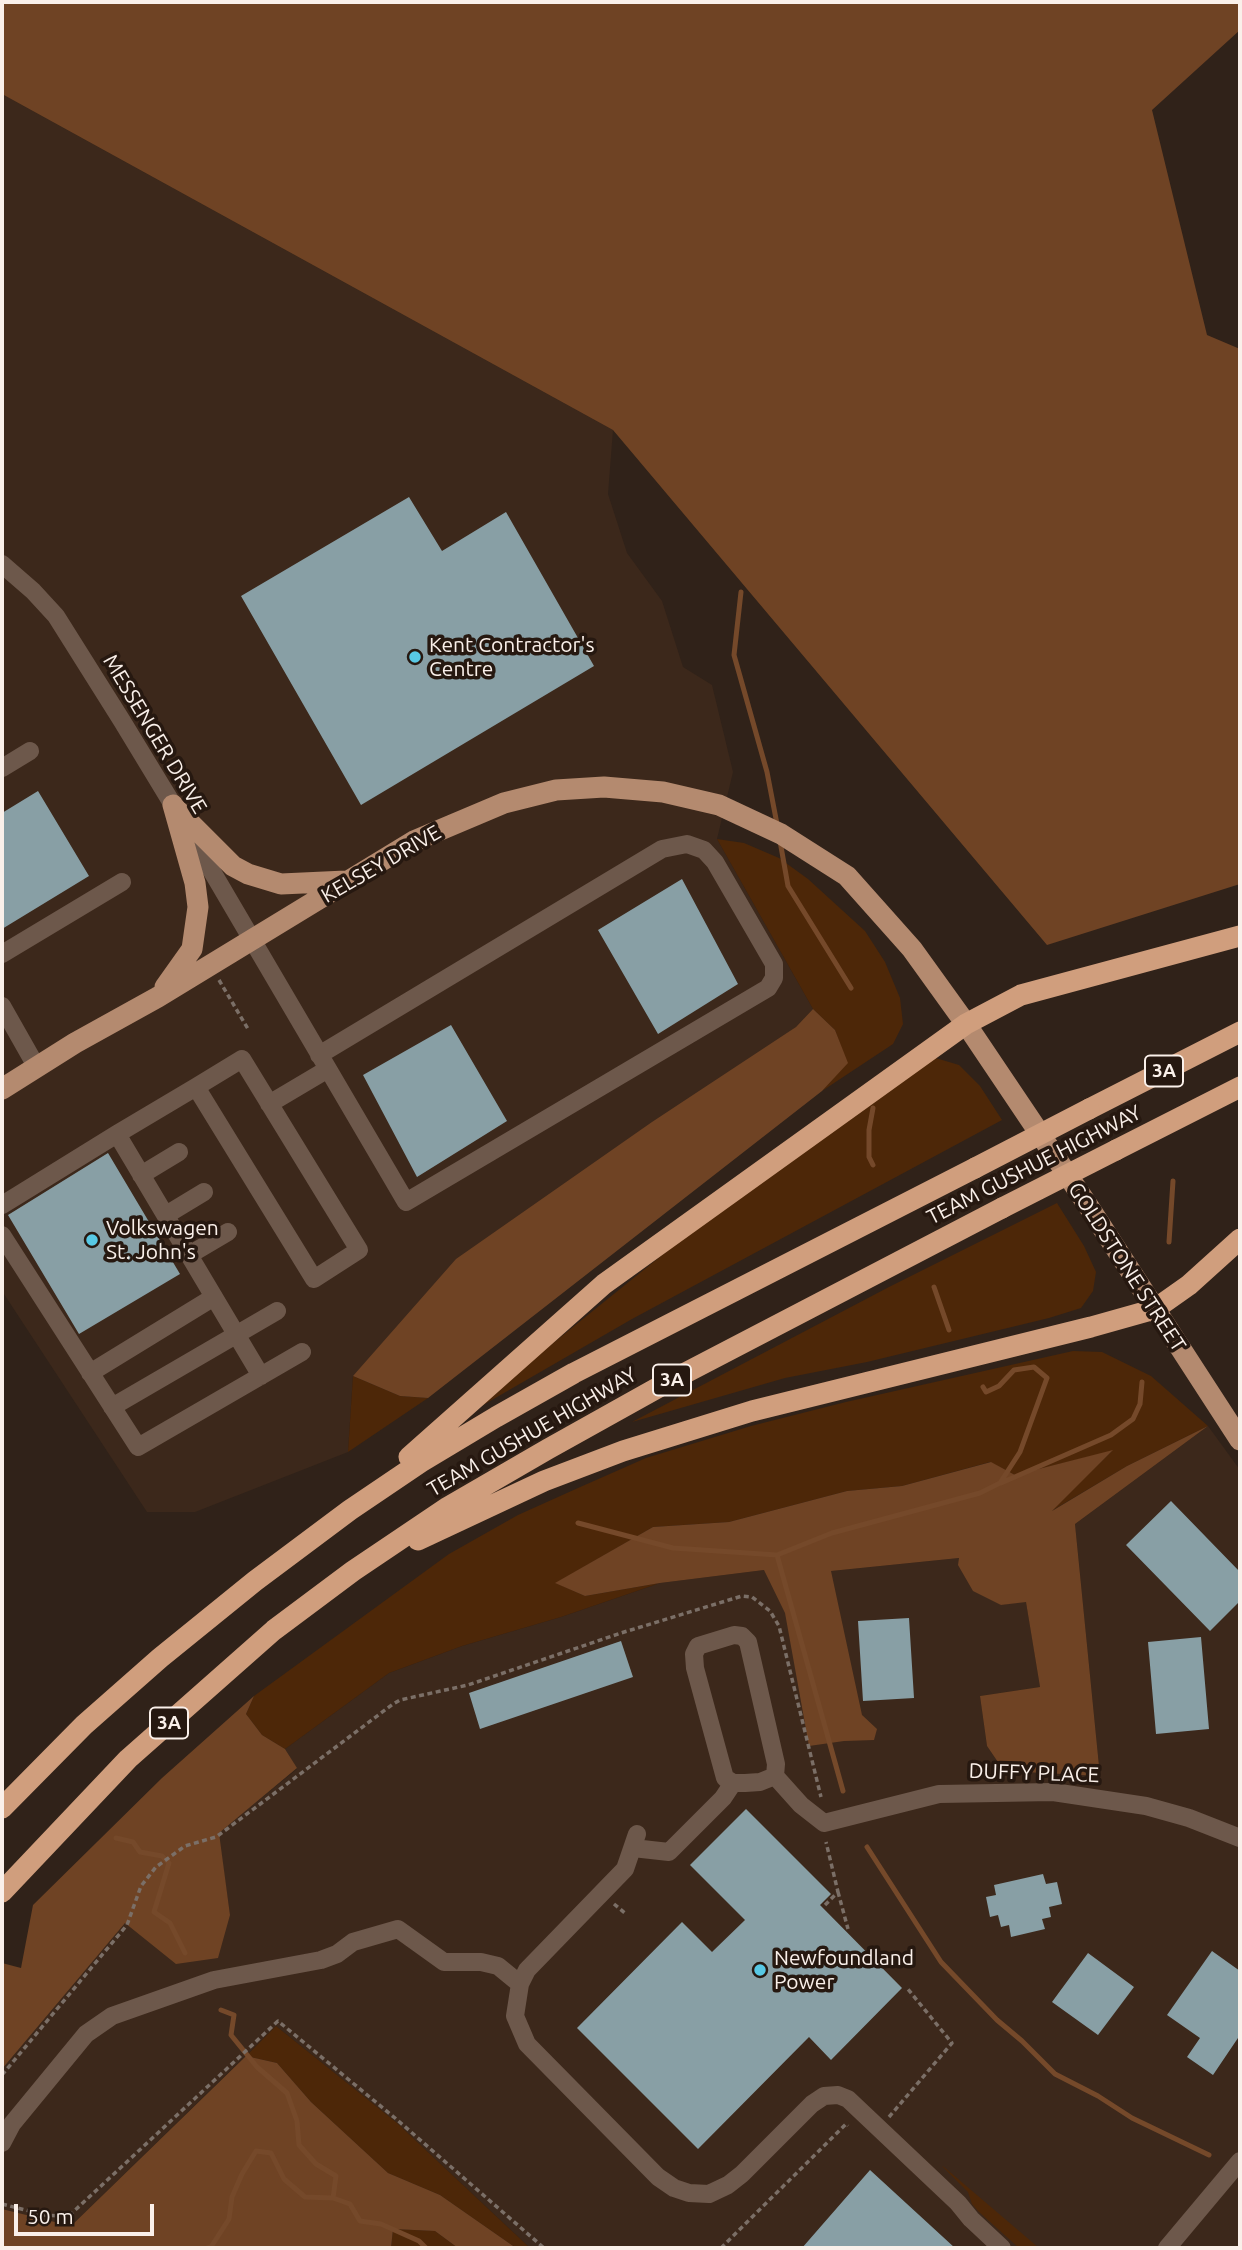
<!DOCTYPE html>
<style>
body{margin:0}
#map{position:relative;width:1242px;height:2250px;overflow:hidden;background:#302219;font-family:Ubuntu,sans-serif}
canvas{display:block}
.frame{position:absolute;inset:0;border:4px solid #faf0ea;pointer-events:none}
.scale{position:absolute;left:14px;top:2204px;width:140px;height:32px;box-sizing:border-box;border:4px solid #faf0ea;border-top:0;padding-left:9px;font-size:21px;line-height:24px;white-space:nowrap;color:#faf0ea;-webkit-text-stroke:5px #261810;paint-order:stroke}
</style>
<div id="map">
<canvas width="1242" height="2250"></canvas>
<div class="frame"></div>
<div class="scale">50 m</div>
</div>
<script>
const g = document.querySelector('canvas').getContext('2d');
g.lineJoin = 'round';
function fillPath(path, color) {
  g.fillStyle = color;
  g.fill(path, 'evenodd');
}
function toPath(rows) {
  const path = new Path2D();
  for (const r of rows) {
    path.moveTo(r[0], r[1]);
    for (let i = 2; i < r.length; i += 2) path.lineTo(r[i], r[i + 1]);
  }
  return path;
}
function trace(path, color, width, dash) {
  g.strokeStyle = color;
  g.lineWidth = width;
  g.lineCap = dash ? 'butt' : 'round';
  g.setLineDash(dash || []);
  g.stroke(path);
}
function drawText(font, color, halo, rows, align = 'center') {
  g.font = font + ' Ubuntu,sans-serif';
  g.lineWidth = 7;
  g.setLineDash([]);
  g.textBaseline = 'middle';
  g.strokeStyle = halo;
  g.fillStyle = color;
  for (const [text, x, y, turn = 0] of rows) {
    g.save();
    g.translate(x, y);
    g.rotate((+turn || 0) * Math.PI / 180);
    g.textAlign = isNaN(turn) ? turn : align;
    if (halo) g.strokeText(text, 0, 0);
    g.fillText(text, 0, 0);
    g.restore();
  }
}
const built = toPath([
 [2,94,613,430,608,494,627,553,662,601,683,667,712,685,733,772,717,839,813,1009,796,1027,353,1376,348,1452,195,1512,147,1512,2,1291],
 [1208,1426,1240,1470,1240,2248,530,2248,397,2123,276,2026,70,2227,2,2209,2,2069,125,1923,230,1915,218,1833,297,1769,285,1749,389,1673,462,1646,561,1617,660,1583,764,1570,831,1571,959,1558,1001,1605,1026,1601,1040,1687,980,1696,987,1746,1004,1771,1100,1776,1075,1524]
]);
const green = toPath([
 [717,839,744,843,779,858,808,879,865,931,885,962,900,998,903,1024,893,1044,822,1091,847,1063,835,1030,813,1009],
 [929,1056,959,1065,980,1086,1002,1120,632,1319,459,1419,677,1243],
 [1057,1203,1084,1246,1096,1272,1093,1291,1081,1308,1049,1318,867,1362,785,1378,632,1422,889,1287],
 [1073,1351,1102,1352,1151,1376,1208,1426,1127,1466,1048,1513,1112,1451,1015,1475,990,1462,902,1486,847,1491,729,1522,653,1527,556,1583,585,1596,660,1583,561,1617,462,1646,389,1673,285,1749,262,1735,246,1714,254,1696,449,1554,518,1515,578,1488,646,1458,751,1426,846,1402],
 [353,1376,400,1396,428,1398,348,1452],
 [276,2026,397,2123,530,2248,516,2248,440,2195,388,2173,311,2102,277,2063,246,2056],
 [942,2166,944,2167,1039,2248,1019,2248,978,2211,972,2204,968,2192],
 [393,2229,435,2231,458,2248,391,2248]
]);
const forest = toPath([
 [2,2,1240,2,1240,30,1152,110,1207,335,1240,349,1240,884,1047,945,613,430,2,94],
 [813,1009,835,1030,848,1063,822,1091,428,1398,400,1396,353,1376,456,1259,652,1122,796,1027],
 [1208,1426,1075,1524,1100,1776,1004,1771,987,1746,980,1696,1040,1687,1026,1602,1001,1605,973,1591,958,1565,959,1558,831,1571,862,1715,877,1729,874,1740,844,1741,809,1746,785,1613,764,1570,660,1583,585,1596,555,1583,653,1527,729,1522,847,1491,902,1486,991,1462,1015,1475,1113,1450,1052,1511,1127,1466],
 [254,1696,246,1714,262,1735,285,1749,297,1768,219,1833,230,1915,218,1958,176,1964,125,1923,2,2069,2,1963,21,1968,33,1905,162,1778],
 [246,2056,277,2063,311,2102,388,2173,440,2195,516,2248,458,2248,435,2231,393,2229,391,2248,2,2248,2,2209,71,2226]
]);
const stream = toPath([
 [741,592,734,655,767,772,777,824],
 [780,841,788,886,851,988],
 [873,1108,869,1130,869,1157,873,1165],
 [1169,1242,1173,1181],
 [934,1287,949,1330],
 [1001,1483,1111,1435,1133,1419,1140,1404,1142,1382],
 [578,1523,673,1548,777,1555,843,1791],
 [777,1555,832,1533,980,1493,1000,1483,1020,1452,1047,1378,1034,1367,1014,1370,999,1386,986,1392,983,1387],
 [116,1838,133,1842,140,1852,162,1856,169,1863,154,1912,170,1923,185,1953],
 [867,1847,941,1962,997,2020,1022,2041,1055,2074,1098,2096,1132,2118,1209,2155],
 [221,2010,234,2015,231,2035,257,2067,287,2093,297,2121,299,2145,316,2164,336,2176,333,2198],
 [207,2248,211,2247,229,2219,232,2197,242,2174,256,2151,271,2153,284,2179,305,2197,333,2198,350,2204,360,2221,381,2224,419,2241,426,2248]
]);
const building = toPath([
 [409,497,442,551,506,512,594,666,361,805,241,596],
 [38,791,89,876,2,929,2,813],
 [682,879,738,984,658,1034,598,930],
 [451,1025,507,1121,417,1177,363,1075],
 [108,1153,180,1274,79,1334,8,1215],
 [1171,1501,1240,1572,1240,1601,1210,1631,1126,1545],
 [909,1618,914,1698,863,1701,858,1621],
 [1201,1637,1209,1729,1156,1734,1148,1642],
 [621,1641,633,1677,480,1729,469,1693],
 [746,1809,831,1894,820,1905,902,1988,831,2060,809,2037,698,2149,577,2028,682,1922,712,1952,745,1920,690,1865],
 [1043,1874,1046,1884,1057,1882,1062,1904,1049,1907,1051,1917,1042,1919,1045,1929,1011,1937,1009,1925,1001,1927,998,1915,990,1917,986,1897,996,1895,994,1885],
 [1212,1951,1240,1971,1240,2035,1213,2075,1187,2057,1200,2038,1167,2015],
 [1088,1953,1134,1987,1098,2035,1052,2002],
 [870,2170,955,2248,802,2248]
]);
const path = toPath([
 [219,980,248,1029],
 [838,1892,848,1929],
 [614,1904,626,1914],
 [825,1905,838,1892,826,1842],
 [2,2075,127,1925,141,1886,156,1867,185,1846,216,1837,227,1829,393,1704,400,1700,468,1685,621,1633,742,1596,752,1597,770,1611,779,1626,821,1797],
 [889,2117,952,2043,907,1988],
 [2,2204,45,2215,60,2216,72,2213,278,2021,395,2118,544,2248],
 [721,2248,846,2124,848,2126]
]);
const minor = toPath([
 [2,564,33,591,56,616,122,721,173,805,328,1069,406,1202,768,988,774,978,774,964,715,862,704,850,687,844,662,849,319,1055],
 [2,768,30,751],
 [2,954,122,882],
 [2,1006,36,1066],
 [269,1104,328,1069],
 [117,1134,261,1376],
 [141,1175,179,1152],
 [2,1205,117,1134,196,1087,242,1059,359,1250,314,1279,196,1087],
 [166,1215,204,1192],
 [2,1235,138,1447,302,1352],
 [189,1255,228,1232],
 [90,1373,214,1297],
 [112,1407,277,1311],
 [775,1776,760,1782,745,1783,733,1783,725,1778,695,1668,694,1654,698,1646,734,1635,742,1636,748,1642,776,1764,775,1776,801,1805,824,1823,939,1794,1053,1792,1146,1806,1189,1818,1240,1838],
 [637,1834,625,1869,527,1970,520,1984,515,2016,527,2044,658,2177,674,2188,689,2193,709,2194,728,2185,742,2174,812,2104,824,2096,838,2095,848,2099,958,2203,971,2219,1002,2248],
 [633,1848,669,1852,723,1798,733,1783],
 [2,2143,12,2124,86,2034,112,2016,214,1980,321,1960,337,1954,353,1942,398,1929,444,1962,481,1962,498,1966,520,1984],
 [1167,2248,1240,2161]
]);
const major = toPath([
 [175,808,233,866,248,874,281,884,346,881],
 [165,987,192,949,198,907,195,883,173,805],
 [2,1089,75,1043,158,997,414,841,504,803,556,790,604,787,663,792,719,805,781,834,847,876,912,949,966,1024,1087,1204,1240,1440]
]);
const highway = toPath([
 [1089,1109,1240,1032],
 [1116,1150,1240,1087],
 [409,1457,604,1284,966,1024,1021,995,1240,936],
 [418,1540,544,1481,623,1451,752,1411,1091,1327,1155,1309,1189,1285,1240,1239],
 [2,1808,84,1725,160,1658,255,1581,350,1510,421,1462,496,1417,574,1373,975,1168],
 [2,1892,128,1759,274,1630,353,1571,448,1507,548,1449,668,1382,1002,1208]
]);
const highwayBridge = toPath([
 [975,1168,1089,1109],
 [1002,1208,1116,1150]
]);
const markers = [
 [415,657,7,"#58c8e4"],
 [92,1240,7,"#58c8e4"],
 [760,1970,7,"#58c8e4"]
];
const shields = [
 [1164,1071,38],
 [672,1380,38],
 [169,1723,38]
];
const shieldNames = [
 ["3A",1164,1071],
 ["3A",672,1380],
 ["3A",169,1723]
];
const poiNames = [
 ["Kent Contractor's",429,645],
 ["Centre",429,669],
 ["Volkswagen",106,1228],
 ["St. John's",106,1252],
 ["Newfoundland",774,1958],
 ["Power",774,1982]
];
const streetNames = [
 ["MESSENGER DRIVE",155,734,59],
 ["KELSEY DRIVE",381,864,-30],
 ["TEAM GUSHUE HIGHWAY",1034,1165,-27],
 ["GOLDSTONE STREET",1127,1267,57],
 ["TEAM GUSHUE HIGHWAY",532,1432,-30],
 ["DUFFY PLACE",1034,1773,2]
];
fillPath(built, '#3c281b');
fillPath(green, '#4d2708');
fillPath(forest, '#6f4324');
trace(stream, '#75492a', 5);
fillPath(building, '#889fa5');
trace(path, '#7b6f67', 3.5, [5, 3.5]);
trace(minor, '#6d584b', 18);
trace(major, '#b48a6f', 21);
trace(highway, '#d09e7d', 21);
trace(highwayBridge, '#d09e7d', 21);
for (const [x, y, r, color] of markers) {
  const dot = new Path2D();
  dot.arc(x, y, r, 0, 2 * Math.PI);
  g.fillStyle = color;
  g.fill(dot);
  trace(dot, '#261810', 2.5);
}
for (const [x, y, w] of shields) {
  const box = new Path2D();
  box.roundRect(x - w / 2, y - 15.5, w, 31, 5);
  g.fillStyle = '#261810';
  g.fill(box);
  trace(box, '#faf0ea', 2);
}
drawText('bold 19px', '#faf0ea', null, shieldNames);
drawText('21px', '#faf0ea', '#261810', poiNames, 'left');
drawText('21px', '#faf0ea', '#261810', streetNames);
</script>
